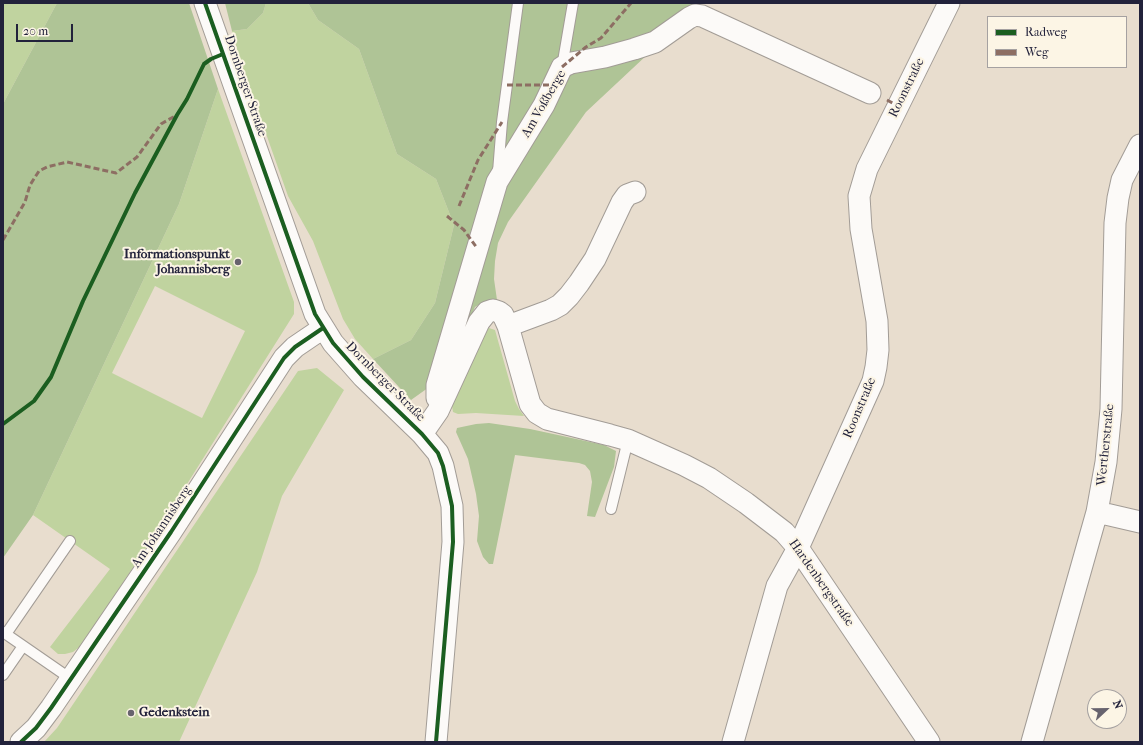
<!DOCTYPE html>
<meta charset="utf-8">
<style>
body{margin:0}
#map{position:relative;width:1143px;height:745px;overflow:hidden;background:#e8ddce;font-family:"IM FELL French Canon",serif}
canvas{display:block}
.frame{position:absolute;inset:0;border:4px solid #22223b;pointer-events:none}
.legend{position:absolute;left:987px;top:16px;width:140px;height:52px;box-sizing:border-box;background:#fcf5e5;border:1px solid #a5a1a1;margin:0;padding:5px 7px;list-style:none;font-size:12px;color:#22223b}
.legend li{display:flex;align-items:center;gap:8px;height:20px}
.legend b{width:20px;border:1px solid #a5a1a1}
.north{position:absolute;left:1087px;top:689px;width:40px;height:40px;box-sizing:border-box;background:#fcf5e5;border:1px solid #a5a1a1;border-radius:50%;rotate:68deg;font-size:11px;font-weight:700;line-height:16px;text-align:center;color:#22223b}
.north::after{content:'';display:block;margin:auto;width:14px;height:18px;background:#67636e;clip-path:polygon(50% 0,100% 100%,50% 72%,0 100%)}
.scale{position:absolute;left:16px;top:24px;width:57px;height:18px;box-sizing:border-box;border:2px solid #22223b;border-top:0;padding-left:5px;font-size:12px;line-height:14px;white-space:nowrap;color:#22223b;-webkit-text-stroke:3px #fcf5e5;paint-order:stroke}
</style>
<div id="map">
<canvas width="1143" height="745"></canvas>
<div class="frame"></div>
<ul class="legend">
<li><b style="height:5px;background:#1b5e20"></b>Radweg</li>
<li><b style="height:5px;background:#8d6e63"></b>Weg</li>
</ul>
<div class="north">N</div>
<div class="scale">20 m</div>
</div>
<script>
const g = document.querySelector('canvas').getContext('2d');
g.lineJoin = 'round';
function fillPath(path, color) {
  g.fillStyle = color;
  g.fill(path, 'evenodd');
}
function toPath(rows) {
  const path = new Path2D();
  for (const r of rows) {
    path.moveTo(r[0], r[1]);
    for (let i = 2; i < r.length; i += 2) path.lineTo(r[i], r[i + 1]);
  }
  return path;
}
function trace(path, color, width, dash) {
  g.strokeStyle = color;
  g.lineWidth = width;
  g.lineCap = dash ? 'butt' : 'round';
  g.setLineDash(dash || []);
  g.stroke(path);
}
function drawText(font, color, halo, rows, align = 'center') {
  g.font = font + ' "IM FELL French Canon",serif';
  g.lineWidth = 4;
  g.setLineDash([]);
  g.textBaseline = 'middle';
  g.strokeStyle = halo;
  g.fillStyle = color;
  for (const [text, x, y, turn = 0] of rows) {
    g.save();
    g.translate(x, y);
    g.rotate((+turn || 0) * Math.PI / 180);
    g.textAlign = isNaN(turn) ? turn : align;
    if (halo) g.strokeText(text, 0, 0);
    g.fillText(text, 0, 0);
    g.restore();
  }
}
const green = toPath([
 [3,3,57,3,3,104],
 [266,3,308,3,318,20,359,49,397,154,436,179,454,225,435,303,411,340,373,359,355,339,343,319,313,241,288,196,240,60,232,31,247,29,263,13],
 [218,89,294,302,294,314,165,519,82,645,73,652,65,654,58,654,50,647,110,569,33,515,179,204],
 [155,286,245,331,202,418,112,373],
 [486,327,495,330,515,401,519,409,524,416,476,413,458,414,453,412,452,406],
 [317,368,344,390,282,496,257,572,179,742,44,742,57,728,298,371]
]);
const forest = toPath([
 [57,3,189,3,218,89,179,204,33,515,3,558,3,104],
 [225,3,266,3,263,13,247,29,232,31],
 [308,3,694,3,679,25,586,112,508,222,498,243,495,261,494,279,497,300,483,302,475,307,446,375,411,400,373,359,411,340,435,303,454,225,436,179,397,154,359,49,318,20],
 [489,423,530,429,558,435,604,445,616,451,614,467,595,517,587,516,592,482,590,471,585,465,579,463,515,455,493,564,489,564,483,557,477,541,479,516,476,494,468,459,456,432,457,428,476,424]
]);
const lane = toPath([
 [562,67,573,3],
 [498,172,502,122,518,3],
 [611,509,628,440],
 [3,632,71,679],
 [6,634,70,541],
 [3,675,23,646]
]);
const street = toPath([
 [205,3,315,314,333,343,363,377,422,434,438,453,443,466,452,506,453,542,436,742],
 [508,326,551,310,560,305,569,296,579,283,595,259,622,202,627,195,635,192],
 [437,398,437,385,497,182,544,105,562,67,571,63,605,57,634,49,655,42,689,18,695,15,702,16,870,93],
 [422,434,438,411,479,322,487,312,493,310,499,312,503,315,508,326,530,404,537,413,547,419,610,435,628,440,684,465,709,478,746,503,784,532,798,548,929,742],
 [1097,512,1140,522],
 [21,742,36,728,51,708,171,532,284,358,295,347,323,328],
 [733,742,777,586,798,548,873,381,876,367,878,350,877,321,861,229,859,196,867,169,949,3],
 [1032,742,1097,512,1106,462,1111,409,1115,223,1118,198,1122,180,1140,145]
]);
const quiet = toPath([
 [562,67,586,47,601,38,631,3],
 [507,85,554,85],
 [887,100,898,106],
 [459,206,478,160,502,122],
 [447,216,464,230,477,248],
 [3,240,25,202,30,185,39,171,47,167,67,162,116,173,137,157,161,124,175,116]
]);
const cycleway = toPath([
 [205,3,315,314,333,343,363,377,422,434,438,453,443,466,452,506,453,542,436,742],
 [3,424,34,401,51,377,83,301,135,193,177,115,187,99,204,64,211,59,223,54],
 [21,742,36,728,51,708,171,532,284,358,295,347,323,328]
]);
const markers = [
 [238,262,4,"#67636e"],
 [131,713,4,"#67636e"]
];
const streetNames = [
 ["Dornberger Straße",245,86,71],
 ["Roonstraße",907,88,-64],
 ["Am Voßberge",544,104,-60],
 ["Dornberger Straße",385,382,45],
 ["Roonstraße",860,408,-67],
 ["Wertherstraße",1106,445,-84],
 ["Am Johannisberg",162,527,-56],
 ["Hardenbergstraße",821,583,55]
];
const poiNames = [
 ["Informationspunkt",230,255],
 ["Johannisberg",230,270],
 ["Gedenkstein",139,713,"left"]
];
fillPath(green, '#c0d39f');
fillPath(forest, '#afc496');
trace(lane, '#a29c96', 12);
trace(street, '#a29c96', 23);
trace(lane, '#fcfaf8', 10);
trace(street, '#fcfaf8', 21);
trace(quiet, '#8d6e63', 3, [6, 3]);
trace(cycleway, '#1b5e20', 4);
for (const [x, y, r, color] of markers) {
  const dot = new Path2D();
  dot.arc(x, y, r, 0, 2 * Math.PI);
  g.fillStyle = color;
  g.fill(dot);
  trace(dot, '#fcf5e5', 1.5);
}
drawText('13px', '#22223b', '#fcf5e5', streetNames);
drawText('bold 13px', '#22223b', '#fcf5e5', poiNames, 'right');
</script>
